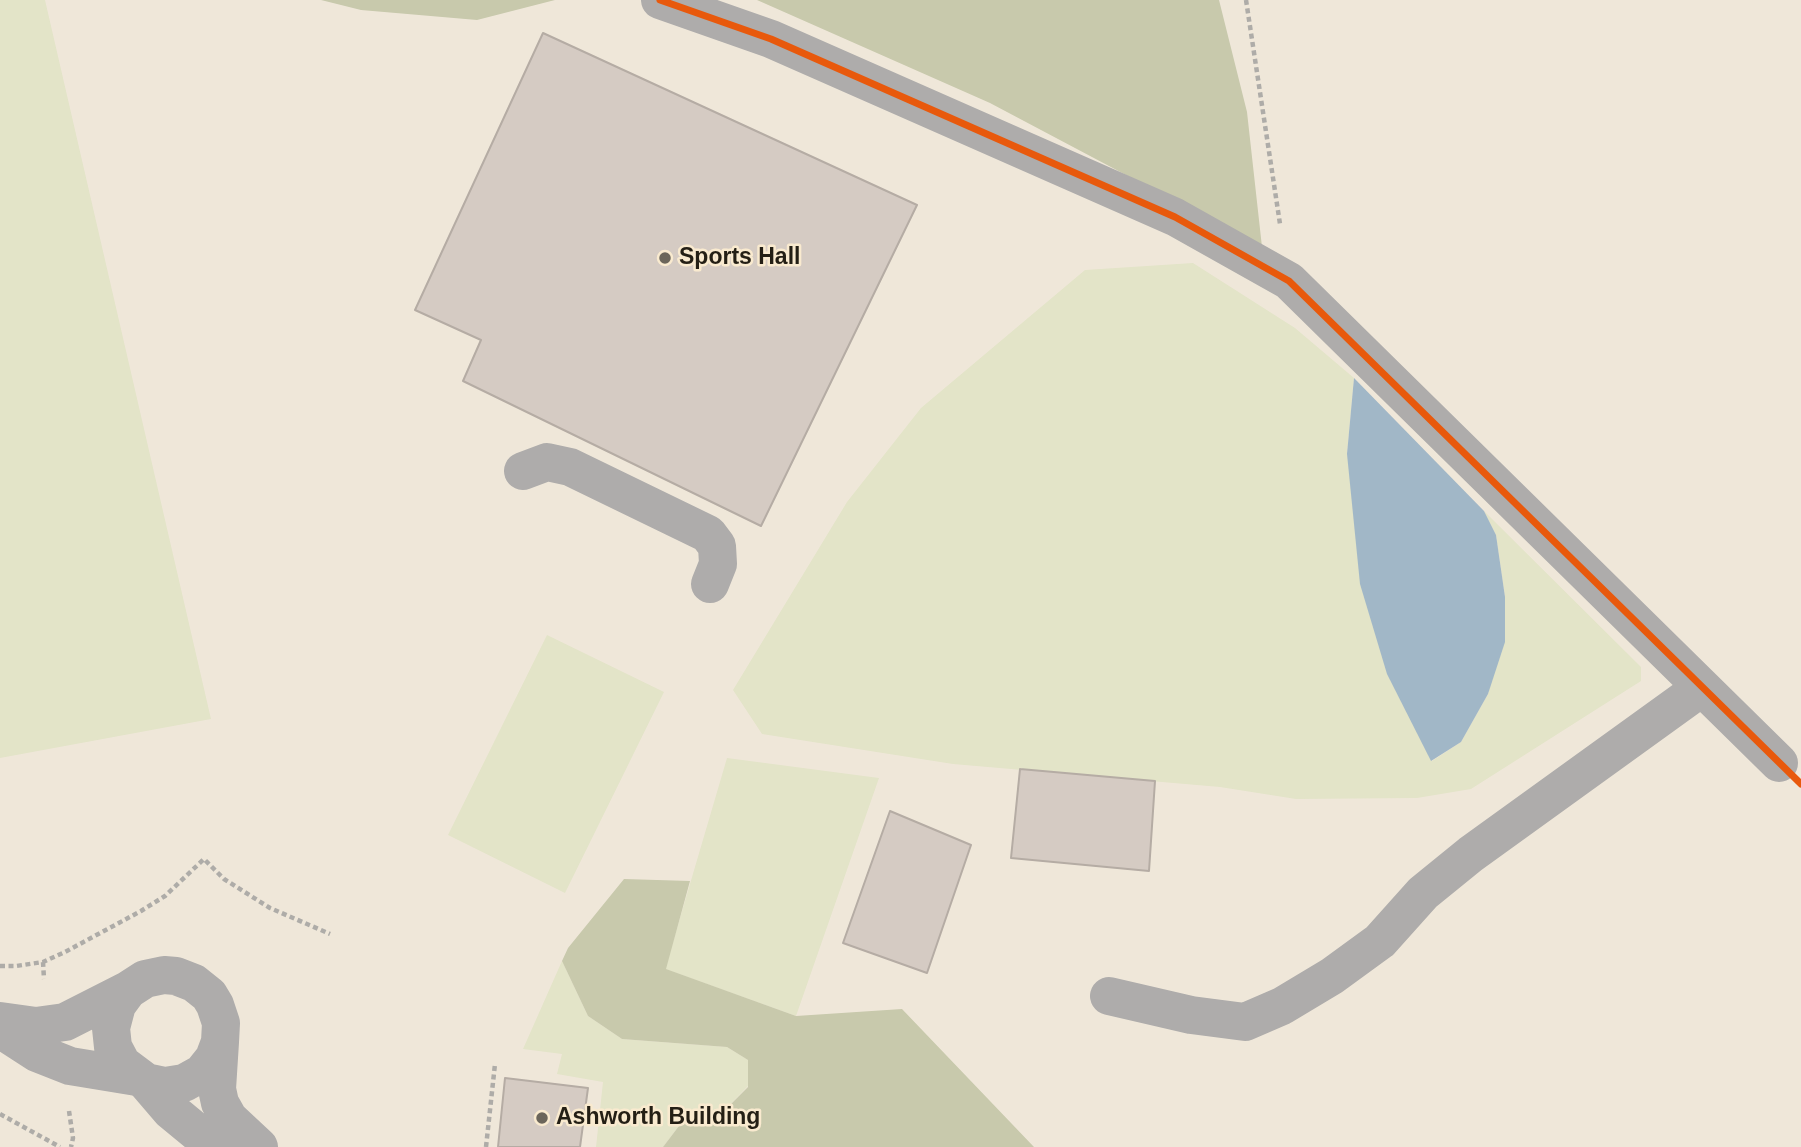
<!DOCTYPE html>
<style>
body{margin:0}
canvas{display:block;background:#efe7d9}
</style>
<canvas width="1801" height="1147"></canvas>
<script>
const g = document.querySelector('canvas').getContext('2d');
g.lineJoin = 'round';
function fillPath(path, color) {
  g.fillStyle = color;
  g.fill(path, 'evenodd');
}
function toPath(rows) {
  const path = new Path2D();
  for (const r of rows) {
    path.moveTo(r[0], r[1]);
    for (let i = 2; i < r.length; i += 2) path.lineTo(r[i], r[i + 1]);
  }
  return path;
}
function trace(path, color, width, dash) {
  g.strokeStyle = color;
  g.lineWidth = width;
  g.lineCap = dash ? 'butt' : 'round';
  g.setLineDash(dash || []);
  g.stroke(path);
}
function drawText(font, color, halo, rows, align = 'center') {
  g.font = font + ' Helvetica,sans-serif';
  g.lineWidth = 5;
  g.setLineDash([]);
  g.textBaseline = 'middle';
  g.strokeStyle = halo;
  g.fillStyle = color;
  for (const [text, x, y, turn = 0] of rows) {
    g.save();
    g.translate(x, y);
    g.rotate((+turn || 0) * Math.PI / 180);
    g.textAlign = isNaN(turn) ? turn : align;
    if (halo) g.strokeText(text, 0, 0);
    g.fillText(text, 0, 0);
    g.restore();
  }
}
const green = toPath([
 [0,0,45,0,211,719,0,758],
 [1193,263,1295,328,1354,378,1347,454,1432,761,1461,742,1488,694,1505,597,1496,535,1484,511,1641,667,1641,681,1471,789,1417,798,1296,799,1220,787,953,764,762,734,733,690,847,502,921,408,1085,270],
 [547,635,664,692,565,893,448,835],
 [727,758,879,778,796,1016,665,969],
 [562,961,588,1016,622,1039,727,1047,748,1060,748,1086,721,1114,682,1122,663,1147,596,1147,603,1082,557,1074,562,1054,523,1049]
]);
const forest = toPath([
 [321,0,555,0,477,20,361,10],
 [757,0,1219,0,1247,112,1262,247,990,103],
 [624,879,690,881,666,969,796,1016,902,1009,1034,1147,663,1147,682,1122,721,1114,748,1087,748,1060,727,1047,622,1039,588,1016,562,961,568,948]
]);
const water = toPath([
 [1354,378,1484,511,1496,535,1505,597,1505,642,1488,694,1461,742,1431,761,1387,674,1360,584,1347,454]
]);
const building = toPath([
 [543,33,917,205,761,526,463,381,481,340,415,310,543,33],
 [1020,769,1155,781,1149,871,1011,858,1020,769],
 [890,811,971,845,927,973,843,943,890,811],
 [505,1078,588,1088,580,1147,498,1147,505,1078]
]);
const path = toPath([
 [1246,0,1280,224],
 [43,962,44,979],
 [0,966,16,966,43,962,65,952,141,911,165,896,204,859,224,879,270,908,330,934],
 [69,1111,73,1138,71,1147],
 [0,1114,60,1147],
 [486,1147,495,1064]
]);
const minor = toPath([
 [660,0,771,39,1175,217,1289,281,1779,763],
 [523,471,547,462,570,467,708,534,717,546,718,564,710,584],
 [1109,996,1191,1015,1245,1022,1282,1006,1332,976,1380,941,1423,893,1471,854,1701,688],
 [0,1021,36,1026,65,1022,128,990],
 [0,1029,37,1053,70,1066,137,1077],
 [220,1042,217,1089,220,1103,229,1119,259,1147],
 [146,1082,165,1086,184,1083,202,1073,214,1058,220,1042,221,1023,215,1005,209,995,194,983,176,976,164,975,145,979,128,990,117,1005,111,1028,113,1047,122,1064,146,1082,170,1110,205,1139,221,1147]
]);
const cycleway = toPath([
 [660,0,771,39,1175,217,1289,281,1801,784]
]);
const markers = [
 [665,258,7,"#6b655a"],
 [542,1118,7,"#6b655a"]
];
const poiNames = [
 ["Sports Hall",679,258],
 ["Ashworth Building",556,1118]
];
fillPath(green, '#e3e4c8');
fillPath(forest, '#c8c9ac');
fillPath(water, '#a1b7c7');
fillPath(building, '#d5cbc3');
trace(building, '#b5aca4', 2);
trace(path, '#aeaca8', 4.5, [5, 3.5]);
trace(minor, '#aeacab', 38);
trace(cycleway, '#e8590c', 7);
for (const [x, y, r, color] of markers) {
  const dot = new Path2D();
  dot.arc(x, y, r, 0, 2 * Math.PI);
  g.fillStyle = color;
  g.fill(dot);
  trace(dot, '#f9eacf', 2.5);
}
drawText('bold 23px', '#241f15', '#f9eacf', poiNames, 'left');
</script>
